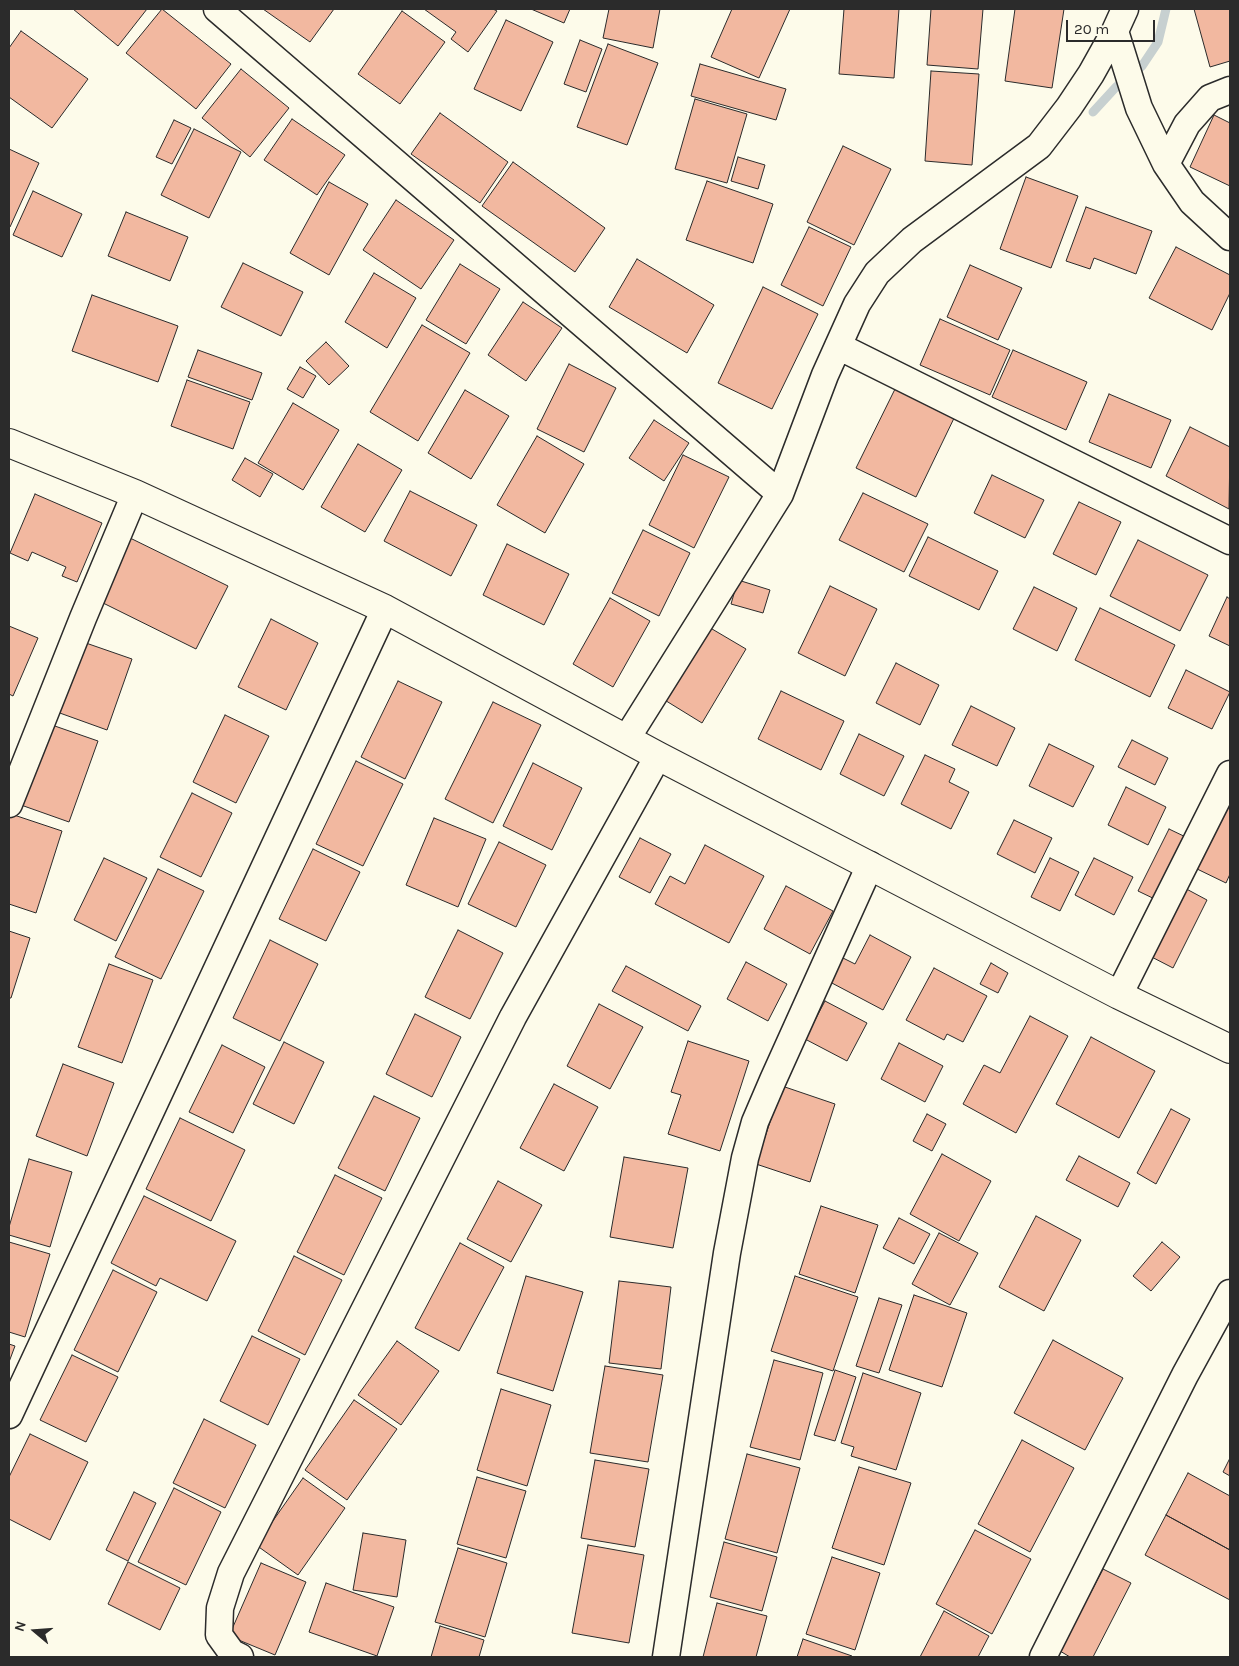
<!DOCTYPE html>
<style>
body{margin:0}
#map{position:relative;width:1239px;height:1666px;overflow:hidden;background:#fdfbea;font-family:Karla,sans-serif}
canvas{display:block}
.frame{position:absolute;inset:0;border:10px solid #2b2b2b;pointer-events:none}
.north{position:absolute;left:10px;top:1606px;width:50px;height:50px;-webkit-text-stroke:4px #fdfbea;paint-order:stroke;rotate:288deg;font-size:14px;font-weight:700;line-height:20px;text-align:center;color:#2b2b2b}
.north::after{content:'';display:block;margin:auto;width:18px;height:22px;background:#2b2b2b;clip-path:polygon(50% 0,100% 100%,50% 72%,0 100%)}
.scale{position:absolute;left:1066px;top:20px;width:89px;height:22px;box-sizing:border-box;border:2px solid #2b2b2b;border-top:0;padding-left:6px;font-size:15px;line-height:18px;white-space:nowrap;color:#2b2b2b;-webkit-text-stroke:4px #fdfbea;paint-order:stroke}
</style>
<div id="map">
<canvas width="1239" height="1666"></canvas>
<div class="frame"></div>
<div class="north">N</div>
<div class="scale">20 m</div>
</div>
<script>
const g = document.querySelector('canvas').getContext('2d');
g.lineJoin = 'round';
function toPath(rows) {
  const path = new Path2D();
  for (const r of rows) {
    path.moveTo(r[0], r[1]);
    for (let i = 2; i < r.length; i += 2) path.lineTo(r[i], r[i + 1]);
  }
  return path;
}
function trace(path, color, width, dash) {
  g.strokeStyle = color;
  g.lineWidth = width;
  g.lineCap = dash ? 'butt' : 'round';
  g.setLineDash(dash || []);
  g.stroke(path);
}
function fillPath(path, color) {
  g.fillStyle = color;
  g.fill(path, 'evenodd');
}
const stream = toPath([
 [1093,112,1116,87,1142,66,1158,42,1166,9]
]);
const building = toPath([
 [73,9,147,9,118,46,73,9],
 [162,9,231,64,196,109,126,53,162,9],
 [263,9,334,9,310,42,263,9],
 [424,9,493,9,497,11,468,52,451,39,456,32,424,9],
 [531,9,570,9,564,23,531,9],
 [609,9,660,9,653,48,603,38,609,9],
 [732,9,790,9,759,78,711,57,732,9],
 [844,9,899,9,894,78,839,74,844,9],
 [931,9,983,9,978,69,927,65,931,9],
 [1015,9,1064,9,1052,88,1005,81,1015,9],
 [1194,9,1230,9,1230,61,1210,67,1194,9],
 [402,11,445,42,400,104,358,74,402,11],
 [506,20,553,42,521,111,474,89,506,20],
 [21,31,88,79,52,128,9,97,9,48,21,31],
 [580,40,602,49,586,92,564,84,580,40],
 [608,44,658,63,627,145,577,127,608,44],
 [700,64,786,89,776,120,691,96,700,64],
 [241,69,289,108,250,157,202,118,241,69],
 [931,71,979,74,972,165,925,161,931,71],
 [695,99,747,114,727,183,675,169,695,99],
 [440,113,508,162,480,203,411,154,440,113],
 [1214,115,1230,123,1230,186,1190,167,1214,115],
 [292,119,345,155,317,195,264,160,292,119],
 [174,120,191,128,172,164,156,157,174,120],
 [194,129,241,152,209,218,161,195,194,129],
 [843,146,891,169,854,245,807,222,843,146],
 [9,149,39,163,10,227,9,226,9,149],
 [738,157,765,165,758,189,731,181,738,157],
 [513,162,605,228,575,272,482,206,513,162],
 [1026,177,1078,196,1051,268,1000,249,1026,177],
 [707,181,773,204,753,263,686,240,707,181],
 [329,182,368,204,329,275,290,253,329,182],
 [33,191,82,214,62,257,13,235,33,191],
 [396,200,454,240,421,289,363,250,396,200],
 [1086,207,1152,231,1136,274,1094,258,1090,269,1066,261,1086,207],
 [126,212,188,237,170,281,108,256,126,212],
 [809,227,851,247,823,306,781,285,809,227],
 [1176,247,1230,275,1230,293,1212,330,1149,298,1176,247],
 [637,259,714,305,687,353,609,307,637,259],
 [243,263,303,292,281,336,221,307,243,263],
 [460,264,500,289,466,344,426,320,460,264],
 [970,265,1022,288,998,340,947,317,970,265],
 [374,273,416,298,387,348,345,322,374,273],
 [763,287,818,314,772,409,718,383,763,287],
 [92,295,178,326,158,382,72,351,92,295],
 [523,302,562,328,526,381,488,355,523,302],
 [940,319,1010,350,990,395,920,365,940,319],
 [422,325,470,353,418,441,370,412,422,325],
 [326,342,349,366,329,385,306,361,326,342],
 [198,350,262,373,252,400,188,377,198,350],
 [1013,350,1087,382,1066,430,992,397,1013,350],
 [569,364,616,388,584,452,537,429,569,364],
 [300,367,316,376,303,398,287,389,300,367],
 [187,380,250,402,233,449,171,426,187,380],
 [898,383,957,412,916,497,856,468,898,383],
 [465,390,509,416,471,479,428,453,465,390],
 [1109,394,1171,420,1151,468,1089,442,1109,394],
 [293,403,339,430,303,490,258,463,293,403],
 [654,420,689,443,664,481,629,458,654,420],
 [1190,427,1230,447,1229,509,1166,476,1190,427],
 [537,436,584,464,545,533,497,505,537,436],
 [358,444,402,470,365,532,321,507,358,444],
 [683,455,729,477,694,548,649,525,683,455],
 [245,458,273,474,260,497,232,480,245,458],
 [992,475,1044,500,1025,538,974,513,992,475],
 [410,491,477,525,451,576,384,541,410,491],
 [863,493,928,524,904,572,839,540,863,493],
 [35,494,102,523,77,582,62,576,66,567,32,552,28,561,10,553,35,494],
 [1079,502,1121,522,1096,575,1053,554,1079,502],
 [643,530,690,553,659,616,612,593,643,530],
 [128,537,228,586,196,649,97,600,128,537],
 [928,537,998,571,979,610,909,576,928,537],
 [1138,540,1208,575,1180,631,1110,596,1138,540],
 [507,544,569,574,544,625,483,595,507,544],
 [738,580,770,590,763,613,731,604,738,580],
 [830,586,877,609,845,676,798,653,830,586],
 [1034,587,1077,608,1057,651,1013,629,1034,587],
 [1227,597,1230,599,1230,646,1209,636,1227,597],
 [610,598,650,621,613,687,573,664,610,598],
 [1100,608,1175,645,1150,697,1075,660,1100,608],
 [271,619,318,643,286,710,238,687,271,619],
 [9,626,38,638,13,696,9,694,9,626],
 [707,626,746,649,702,723,663,699,707,626],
 [83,642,132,659,107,730,57,712,83,642],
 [896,663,939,685,920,725,876,703,896,663],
 [1186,670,1230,692,1212,729,1168,708,1186,670],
 [398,681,442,702,405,779,361,757,398,681],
 [781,691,844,721,821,770,758,739,781,691],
 [493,702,541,725,493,823,445,799,493,702],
 [971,706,1015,728,997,766,952,745,971,706],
 [225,715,269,736,236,803,193,782,225,715],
 [49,724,98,741,69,822,21,805,49,724],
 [859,734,904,756,884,796,840,774,859,734],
 [1132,740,1168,758,1155,785,1118,767,1132,740],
 [1049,744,1094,766,1073,807,1029,786,1049,744],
 [925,755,955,769,949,782,969,792,951,829,901,804,925,755],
 [356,761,403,784,363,866,316,844,356,761],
 [533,763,582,788,552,850,503,826,533,763],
 [1126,787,1166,807,1148,845,1108,825,1126,787],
 [192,793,232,813,201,877,160,857,192,793],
 [1230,797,1230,874,1226,883,1193,867,1230,797],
 [11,814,62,831,36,913,9,904,9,820,11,814],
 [434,818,486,839,458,907,406,885,434,818],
 [1014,820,1052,838,1035,873,997,854,1014,820],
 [1169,829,1192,840,1161,902,1138,891,1169,829],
 [640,838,671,854,650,893,619,877,640,838],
 [499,842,546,865,516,927,468,904,499,842],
 [705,845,764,876,729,943,655,904,670,876,685,884,705,845],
 [313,849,360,872,326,941,279,919,313,849],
 [104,858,147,878,116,941,74,920,104,858],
 [1050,858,1079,872,1060,911,1031,897,1050,858],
 [1094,858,1133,877,1114,915,1075,895,1094,858],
 [158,869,204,891,161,979,115,957,158,869],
 [1179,885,1207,900,1173,968,1144,953,1179,885],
 [786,886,833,911,810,954,764,929,786,886],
 [458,930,503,953,470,1019,425,997,458,930],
 [9,931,30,938,11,998,9,998,9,931],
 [870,935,911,957,883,1010,830,982,843,958,855,964,870,935],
 [270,940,318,964,280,1041,233,1018,270,940],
 [746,962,787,984,768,1021,727,999,746,962],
 [991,963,1008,973,998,993,980,984,991,963],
 [109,964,153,980,122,1063,78,1047,109,964],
 [626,966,701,1006,688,1031,612,991,626,966],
 [934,968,987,996,963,1042,947,1034,944,1040,906,1020,934,968],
 [825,1001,867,1023,847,1061,805,1039,825,1001],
 [599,1004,643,1027,610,1089,567,1066,599,1004],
 [415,1014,461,1037,432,1097,386,1074,415,1014],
 [1030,1016,1068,1036,1016,1133,963,1104,984,1065,1000,1073,1030,1016],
 [1091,1037,1155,1071,1119,1138,1056,1104,1091,1037],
 [688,1041,749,1061,720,1151,668,1134,681,1095,671,1092,688,1041],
 [284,1042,324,1062,294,1124,253,1104,284,1042],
 [899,1043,943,1066,925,1102,881,1079,899,1043],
 [222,1045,265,1067,233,1133,189,1112,222,1045],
 [63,1064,114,1083,87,1156,36,1136,63,1064],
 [554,1084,598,1107,564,1171,520,1148,554,1084],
 [782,1086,835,1104,810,1182,756,1164,782,1086],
 [374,1096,420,1118,385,1191,338,1168,374,1096],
 [1171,1109,1190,1119,1156,1184,1137,1173,1171,1109],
 [927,1114,946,1124,932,1151,913,1141,927,1114],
 [180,1118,245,1150,211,1221,146,1189,180,1118],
 [942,1154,991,1181,959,1241,910,1214,942,1154],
 [1079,1156,1130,1183,1118,1207,1066,1180,1079,1156],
 [624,1157,688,1168,673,1248,610,1237,624,1157],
 [29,1159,72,1172,50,1247,9,1235,9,1227,29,1159],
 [335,1175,382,1198,344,1275,297,1252,335,1175],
 [498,1181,542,1205,511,1262,467,1239,498,1181],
 [144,1196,236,1241,207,1301,160,1278,156,1286,111,1263,144,1196],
 [821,1206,878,1225,855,1293,799,1274,821,1206],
 [1036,1216,1081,1240,1044,1311,999,1287,1036,1216],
 [899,1218,930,1234,914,1264,883,1248,899,1218],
 [939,1233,978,1253,950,1305,912,1284,939,1233],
 [9,1242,50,1254,25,1337,9,1332,9,1242],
 [1162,1242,1180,1257,1151,1291,1133,1276,1162,1242],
 [460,1243,504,1267,459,1351,415,1328,460,1243],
 [294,1256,342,1280,305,1355,258,1331,294,1256],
 [113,1270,157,1292,118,1372,74,1350,113,1270],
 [526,1276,583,1292,553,1391,497,1373,526,1276],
 [795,1276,858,1297,833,1371,771,1351,795,1276],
 [619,1281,671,1287,661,1369,609,1363,619,1281],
 [914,1295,967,1313,942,1387,889,1370,914,1295],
 [879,1298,902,1305,879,1373,856,1366,879,1298],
 [252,1336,300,1359,268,1425,220,1401,252,1336],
 [1053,1340,1123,1378,1085,1450,1014,1413,1053,1340],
 [397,1341,439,1371,401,1425,358,1395,397,1341],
 [9,1344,15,1346,9,1362,9,1344],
 [72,1355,118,1377,86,1442,40,1420,72,1355],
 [774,1360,823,1373,800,1460,750,1447,774,1360],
 [605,1366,663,1375,648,1462,590,1453,605,1366],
 [835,1370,856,1377,835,1441,814,1435,835,1370],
 [863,1373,921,1393,896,1470,851,1456,854,1447,841,1443,863,1373],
 [501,1389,551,1405,527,1486,477,1470,501,1389],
 [354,1400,397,1429,347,1500,305,1470,354,1400],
 [204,1419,256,1445,225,1508,173,1483,204,1419],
 [30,1434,88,1462,50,1540,9,1519,9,1477,30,1434],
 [1022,1440,1074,1468,1030,1552,978,1524,1022,1440],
 [747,1454,800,1468,777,1553,725,1539,747,1454],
 [1230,1458,1230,1476,1223,1472,1230,1458],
 [595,1460,649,1469,635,1547,581,1538,595,1460],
 [859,1467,911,1483,884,1565,832,1548,859,1467],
 [1188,1473,1230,1496,1230,1550,1166,1515,1188,1473],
 [477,1477,526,1491,506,1558,457,1544,477,1477],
 [303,1478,345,1508,298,1575,256,1545,303,1478],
 [174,1488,221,1512,186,1585,138,1562,174,1488],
 [134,1492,156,1503,128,1561,106,1550,134,1492],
 [1166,1515,1230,1550,1230,1600,1145,1555,1166,1515],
 [975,1530,1031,1559,992,1634,936,1604,975,1530],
 [363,1533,406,1540,397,1597,353,1590,363,1533],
 [724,1542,777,1557,762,1611,710,1597,724,1542],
 [588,1545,644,1555,629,1643,572,1633,588,1545],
 [458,1548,507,1563,485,1637,435,1622,458,1548],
 [832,1557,880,1573,855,1650,806,1634,832,1557],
 [128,1562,180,1588,160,1630,108,1604,128,1562],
 [261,1563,306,1582,275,1655,229,1636,261,1563],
 [1103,1569,1131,1583,1093,1657,1070,1657,1060,1651,1103,1569],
 [326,1583,394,1607,377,1656,309,1632,326,1583],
 [717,1603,767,1616,756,1657,703,1657,717,1603],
 [944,1611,989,1636,978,1657,920,1657,944,1611],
 [440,1626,484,1640,479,1657,431,1657,440,1626],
 [803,1639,852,1656,852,1657,797,1657,803,1639]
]);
const minor = toPath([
 [217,9,780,494],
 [1115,31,1139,108,1166,164,1192,202,1230,237],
 [1166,164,1187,124,1210,98,1230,90],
 [838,346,1230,541],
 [627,738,780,494,825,375,857,304,877,273,912,240,1039,146,1069,107,1091,74,1115,31,1125,9],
 [9,804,83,618,135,494],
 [1119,995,1230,774],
 [9,1415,385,609],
 [240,1657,232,1653,219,1635,220,1608,231,1573,513,1017,658,756],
 [666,1657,727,1253,745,1158,755,1122,773,1080,870,865],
 [1043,1657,1185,1375,1230,1293]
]);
const tertiary = toPath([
 [9,443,135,494,385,609,658,756,1119,995,1230,1049]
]);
trace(stream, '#c7d0d0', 9);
fillPath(building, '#f2b8a0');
trace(building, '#2b2b2b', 1);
trace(minor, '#2b2b2b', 29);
trace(tertiary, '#2b2b2b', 30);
trace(minor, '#fdfbea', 26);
trace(tertiary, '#fdfbea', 28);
</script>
